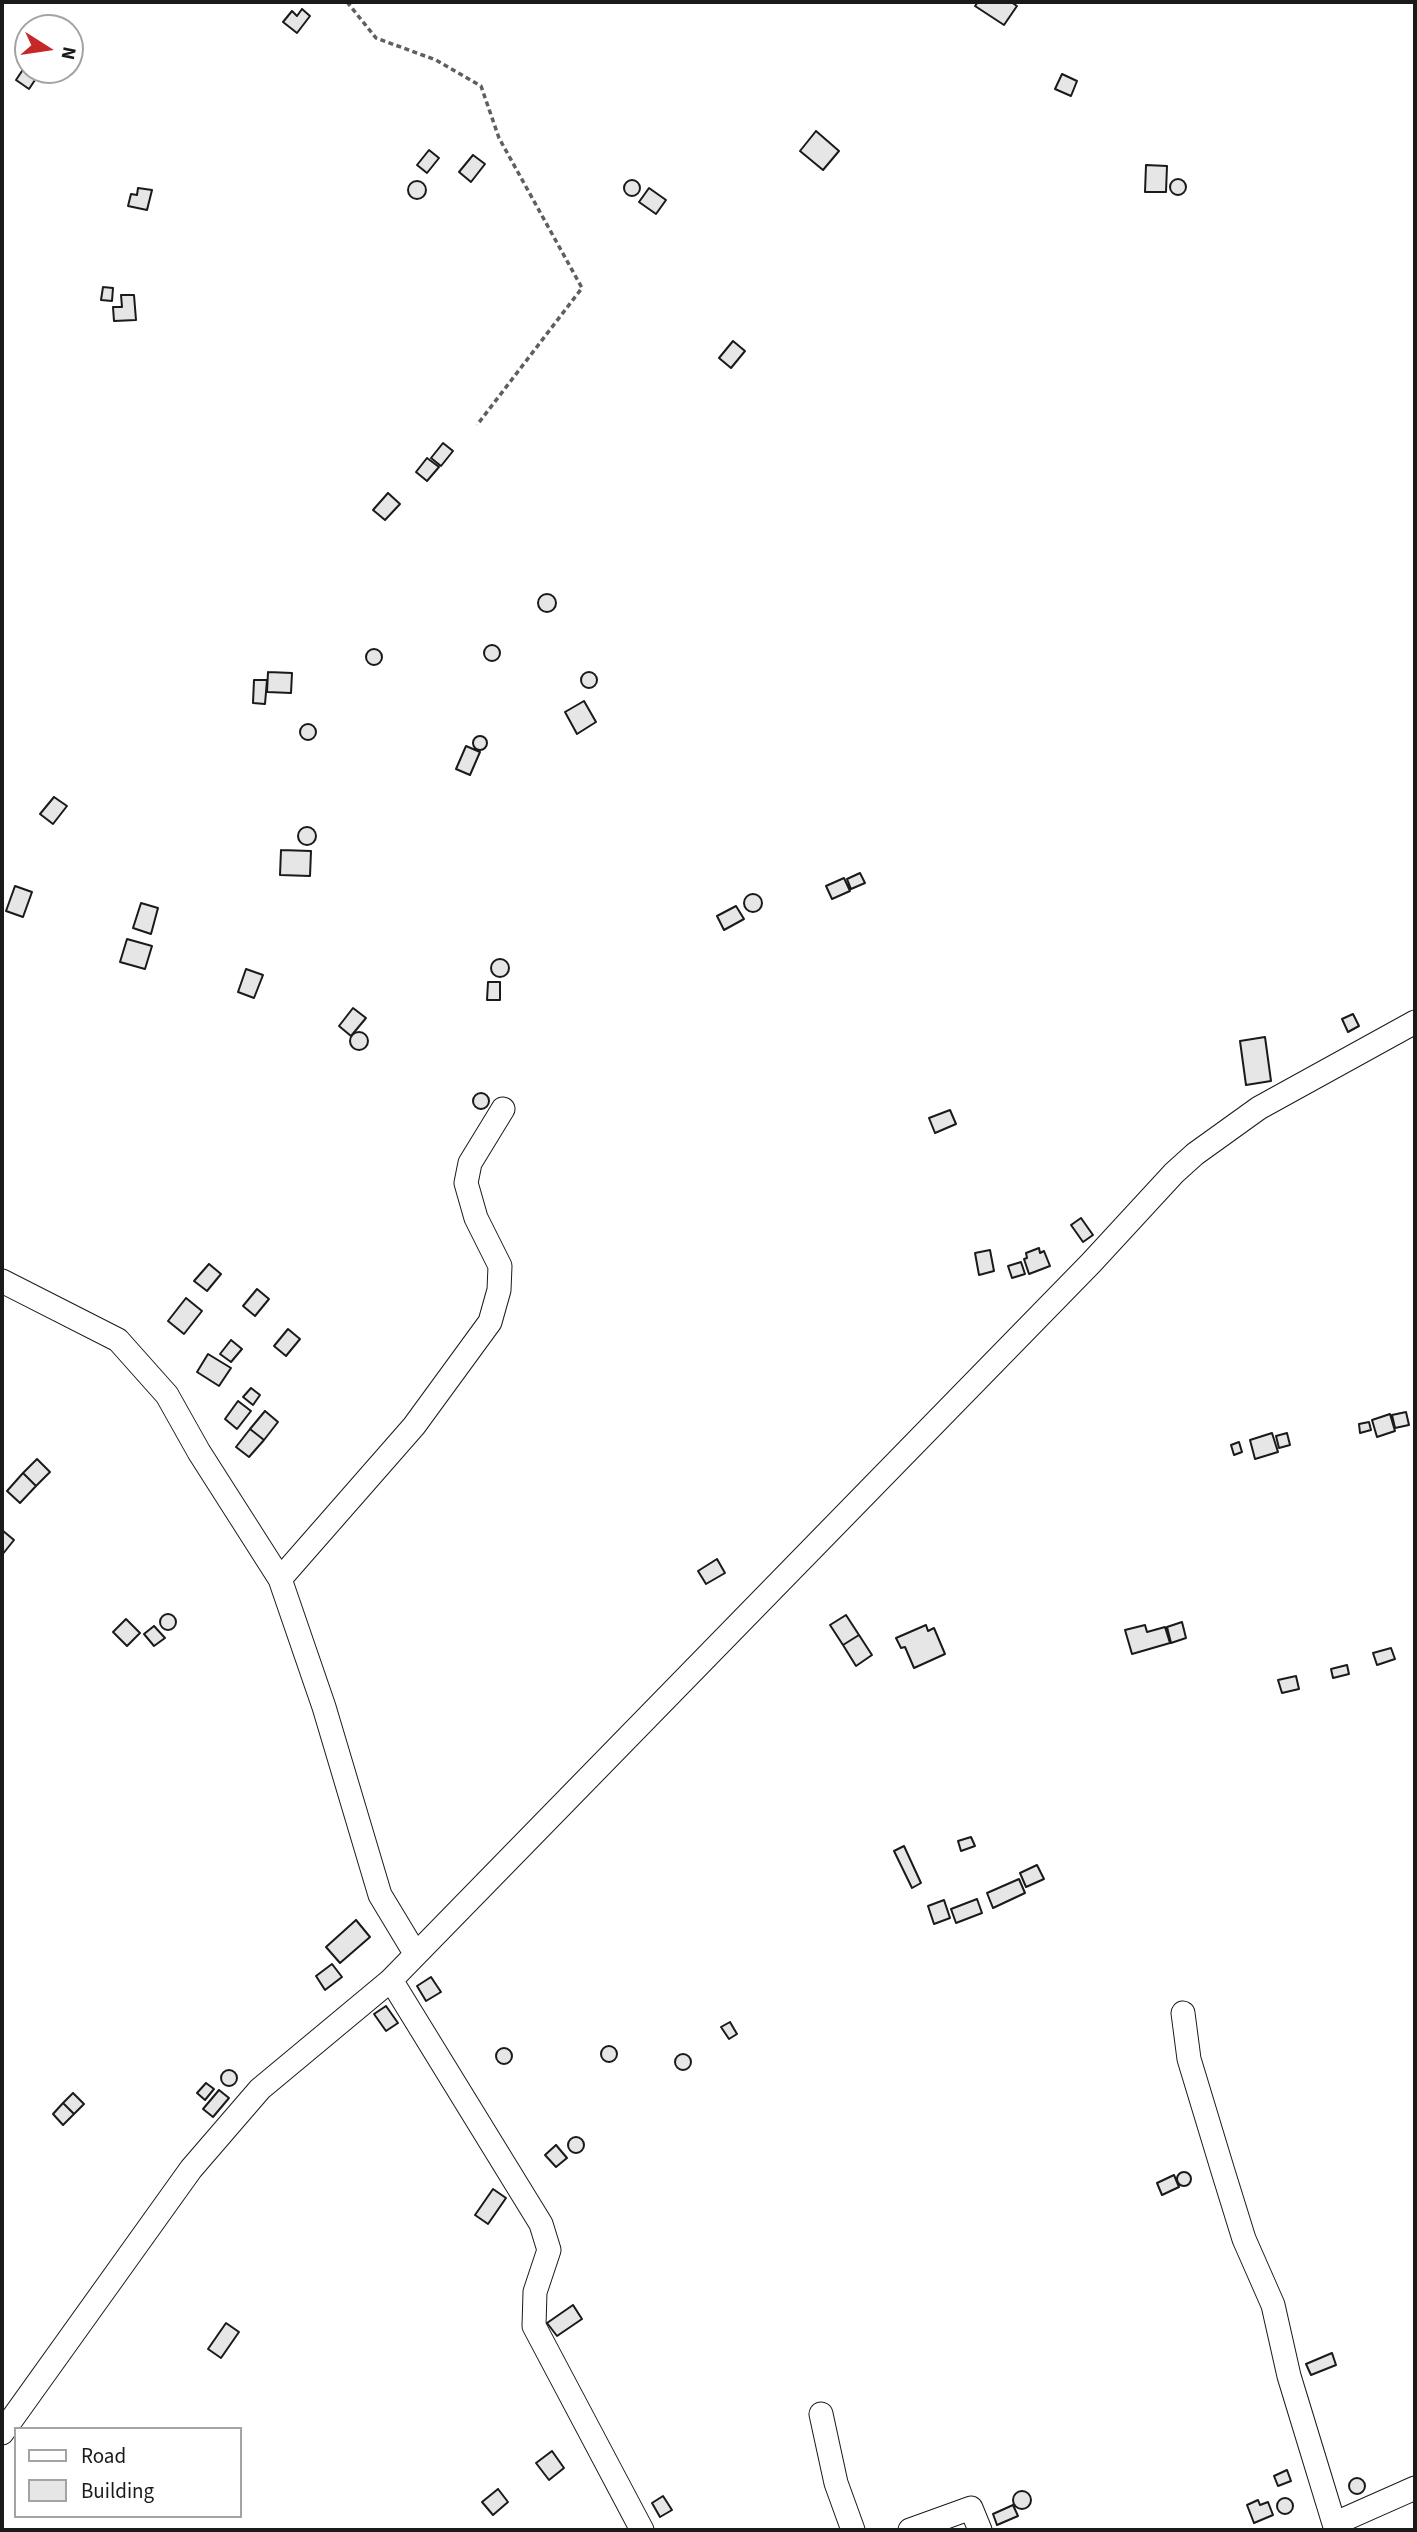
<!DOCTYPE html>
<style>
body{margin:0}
#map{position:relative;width:1417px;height:2532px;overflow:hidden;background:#fff;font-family:"Source Sans 3",sans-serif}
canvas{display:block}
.frame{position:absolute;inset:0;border:4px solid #1a1a1a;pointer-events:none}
.legend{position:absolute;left:14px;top:2427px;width:228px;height:91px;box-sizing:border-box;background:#fff;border:2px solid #a3a3a3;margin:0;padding:9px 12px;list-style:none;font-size:21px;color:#1a1a1a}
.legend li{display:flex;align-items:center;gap:14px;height:35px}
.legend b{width:35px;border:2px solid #a3a3a3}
.north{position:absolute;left:14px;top:14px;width:70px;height:70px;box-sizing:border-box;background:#fff;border:2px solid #a3a3a3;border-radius:50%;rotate:102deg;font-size:19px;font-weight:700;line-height:28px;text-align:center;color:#1a1a1a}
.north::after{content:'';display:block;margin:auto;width:24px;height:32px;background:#c62828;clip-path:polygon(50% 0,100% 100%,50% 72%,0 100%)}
</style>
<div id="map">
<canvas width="1417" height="2532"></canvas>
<div class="frame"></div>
<ul class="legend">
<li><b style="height:9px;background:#fff"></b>Road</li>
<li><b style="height:19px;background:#e6e6e6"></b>Building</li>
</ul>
<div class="north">N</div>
</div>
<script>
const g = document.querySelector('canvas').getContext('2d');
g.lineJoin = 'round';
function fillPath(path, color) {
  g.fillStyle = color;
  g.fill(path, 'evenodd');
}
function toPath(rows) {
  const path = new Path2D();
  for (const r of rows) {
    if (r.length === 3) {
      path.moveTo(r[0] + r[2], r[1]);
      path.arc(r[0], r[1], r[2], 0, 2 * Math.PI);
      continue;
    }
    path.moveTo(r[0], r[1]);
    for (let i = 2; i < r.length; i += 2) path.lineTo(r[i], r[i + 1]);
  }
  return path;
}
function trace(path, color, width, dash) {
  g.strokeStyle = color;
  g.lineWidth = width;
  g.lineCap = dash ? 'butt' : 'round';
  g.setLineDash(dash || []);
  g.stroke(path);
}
const building = toPath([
 [978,2,1011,2,1017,6,1004,25,975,6,978,2],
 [302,9,310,16,297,33,283,22,292,11,297,16,302,9],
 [24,68,37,77,29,89,16,80,24,68],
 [1062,74,1077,81,1071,96,1055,89,1062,74],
 [816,131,839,151,823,170,800,151,816,131],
 [429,150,439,158,427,173,417,165,429,150],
 [473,155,485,164,471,182,459,172,473,155],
 [1146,165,1167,166,1166,192,1145,192,1146,165],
 [1178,187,8],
 [632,188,8],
 [417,190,9],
 [138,188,152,190,147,210,128,206,131,194,137,195,138,188],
 [649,188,666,200,656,214,639,202,649,188],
 [103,287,113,288,112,301,101,300,103,287],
 [121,295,134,295,136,320,114,321,113,307,122,307,121,295],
 [733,341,745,351,731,368,719,358,733,341],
 [443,443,453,451,441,466,431,458,443,443],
 [427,458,439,467,427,481,416,472,427,458],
 [388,493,400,504,385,520,373,510,388,493],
 [547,603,9],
 [492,653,8],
 [374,657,8],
 [589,680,8],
 [268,672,292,673,291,693,267,692,268,672],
 [254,680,267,680,265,704,253,703,254,680],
 [584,701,596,722,577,734,565,712,584,701],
 [308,732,8],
 [480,743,7],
 [466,746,480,752,470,775,456,769,466,746],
 [54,797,67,806,53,824,40,814,54,797],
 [307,836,9],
 [281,850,311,851,310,876,280,875,281,850],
 [860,873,865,883,851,889,847,879,860,873],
 [844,878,850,891,832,899,826,886,844,878],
 [15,886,32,892,23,917,6,911,15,886],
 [753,903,9],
 [141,903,158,908,151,934,133,928,141,903],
 [736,906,744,919,724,930,717,916,736,906],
 [127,939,152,946,145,969,120,962,127,939],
 [500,968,9],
 [246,969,263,975,254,998,238,992,246,969],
 [488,982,500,982,500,1000,487,1000,488,982],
 [353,1008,366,1018,351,1036,339,1026,353,1008],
 [1353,1014,1359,1026,1348,1032,1342,1019,1353,1014],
 [359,1041,9],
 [1265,1037,1271,1081,1246,1085,1240,1041,1265,1037],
 [481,1101,8],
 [950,1110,956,1124,935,1133,929,1118,950,1110],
 [1081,1218,1093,1235,1083,1242,1071,1225,1081,1218],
 [1039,1248,1040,1253,1044,1251,1050,1266,1029,1274,1024,1259,1027,1258,1026,1253,1039,1248],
 [990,1250,994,1271,979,1275,975,1253,990,1250],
 [1021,1262,1025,1274,1012,1278,1008,1266,1021,1262],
 [209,1264,221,1274,207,1291,194,1281,209,1264],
 [257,1289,269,1299,255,1316,243,1306,257,1289],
 [186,1298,202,1311,184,1334,168,1321,186,1298],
 [288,1329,300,1339,286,1356,274,1346,288,1329],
 [231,1340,242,1349,231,1362,220,1354,231,1340],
 [208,1354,231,1368,219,1386,197,1372,208,1354],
 [251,1388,260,1395,253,1405,243,1397,251,1388],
 [238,1401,251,1411,237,1429,225,1419,238,1401],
 [265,1411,278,1422,264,1440,250,1429,265,1411],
 [1406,1412,1409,1425,1395,1428,1392,1415,1406,1412],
 [1390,1414,1395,1431,1377,1437,1372,1420,1390,1414],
 [1369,1422,1371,1430,1360,1433,1359,1424,1369,1422],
 [250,1429,264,1440,249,1457,236,1447,250,1429],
 [1272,1433,1278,1452,1255,1459,1250,1440,1272,1433],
 [1287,1433,1290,1445,1279,1448,1276,1436,1287,1433],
 [1239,1442,1242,1452,1234,1455,1231,1445,1239,1442],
 [37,1459,50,1472,36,1486,23,1473,37,1459],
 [23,1473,36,1486,20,1503,7,1491,23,1473],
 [2,1530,14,1540,2,1555,2,1530],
 [717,1559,725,1573,706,1584,698,1571,717,1559],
 [168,1622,8],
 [846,1615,859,1635,843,1645,830,1625,846,1615],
 [126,1619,140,1633,127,1646,113,1632,126,1619],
 [1182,1622,1186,1638,1171,1643,1167,1627,1182,1622],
 [926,1625,928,1631,934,1628,945,1654,914,1668,905,1647,901,1648,896,1638,926,1625],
 [1145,1625,1147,1632,1165,1627,1170,1643,1132,1654,1125,1630,1145,1625],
 [154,1626,165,1638,154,1646,144,1634,154,1626],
 [859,1635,872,1655,856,1666,843,1645,859,1635],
 [1391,1648,1395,1659,1377,1665,1373,1653,1391,1648],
 [1347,1665,1349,1674,1333,1678,1331,1669,1347,1665],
 [1296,1676,1299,1689,1282,1693,1278,1680,1296,1676],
 [971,1837,975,1846,961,1851,958,1841,971,1837],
 [904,1846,921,1883,912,1888,894,1851,904,1846],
 [1037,1865,1044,1879,1026,1887,1020,1873,1037,1865],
 [1019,1879,1025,1893,993,1908,987,1893,1019,1879],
 [977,1899,982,1913,956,1923,951,1909,977,1899],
 [944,1900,950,1918,934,1924,928,1906,944,1900],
 [356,1920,370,1937,340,1963,326,1947,356,1920],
 [332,1964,342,1977,325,1990,316,1976,332,1964],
 [431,1977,441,1992,426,2001,417,1986,431,1977],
 [386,2006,398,2023,386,2031,374,2014,386,2006],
 [730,2022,737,2034,729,2039,721,2027,730,2022],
 [609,2054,8],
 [504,2056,8],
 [683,2062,8],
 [229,2078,8],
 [206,2083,214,2089,205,2100,197,2093,206,2083],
 [219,2090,229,2098,213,2117,203,2109,219,2090],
 [73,2093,84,2104,74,2114,63,2103,73,2093],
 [63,2103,74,2114,63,2125,53,2114,63,2103],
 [576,2145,8],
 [556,2145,567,2158,556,2167,545,2155,556,2145],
 [1184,2179,7],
 [1174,2175,1179,2187,1162,2195,1157,2183,1174,2175],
 [493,2189,506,2198,488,2224,475,2215,493,2189],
 [573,2305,582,2319,557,2336,547,2323,573,2305],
 [226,2323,239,2332,221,2358,208,2349,226,2323],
 [1332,2353,1336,2365,1311,2375,1306,2364,1332,2353],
 [552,2451,564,2468,549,2480,536,2463,552,2451],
 [1287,2470,1291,2481,1278,2486,1274,2476,1287,2470],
 [1357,2486,8],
 [498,2489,508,2502,493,2515,482,2502,498,2489],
 [1022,2500,9],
 [663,2496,672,2510,660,2517,652,2503,663,2496],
 [1285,2506,8],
 [1258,2500,1260,2505,1268,2502,1273,2515,1254,2523,1247,2505,1258,2500],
 [1013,2505,1018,2516,997,2525,993,2514,1013,2505]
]);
const path = toPath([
 [347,2,376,38,436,60,481,86,499,138,582,288,477,425]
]);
const minor = toPath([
 [2,1281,118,1340,167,1395,199,1452,280,1579,324,1707,380,1895,415,1953],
 [280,1579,414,1426,490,1322,499,1290,500,1266,476,1218,466,1183,470,1163,503,1109],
 [391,1980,541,2224,549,2250,535,2292,534,2326,642,2530],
 [1183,2013,1189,2059,1222,2168,1244,2239,1273,2305,1289,2376,1336,2530],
 [821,2414,836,2483,853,2530],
 [2,2433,191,2169,260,2089,391,1980,1091,1263,1174,1173,1195,1154,1259,1108,1415,1022],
 [1336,2523,1415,2488],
 [910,2530,971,2508,980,2530]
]);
fillPath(building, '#e6e6e6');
trace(building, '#1a1a1a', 2);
trace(minor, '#1a1a1a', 25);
trace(path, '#5f5f5f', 3.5, [5, 3.5]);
trace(minor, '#fff', 23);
</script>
